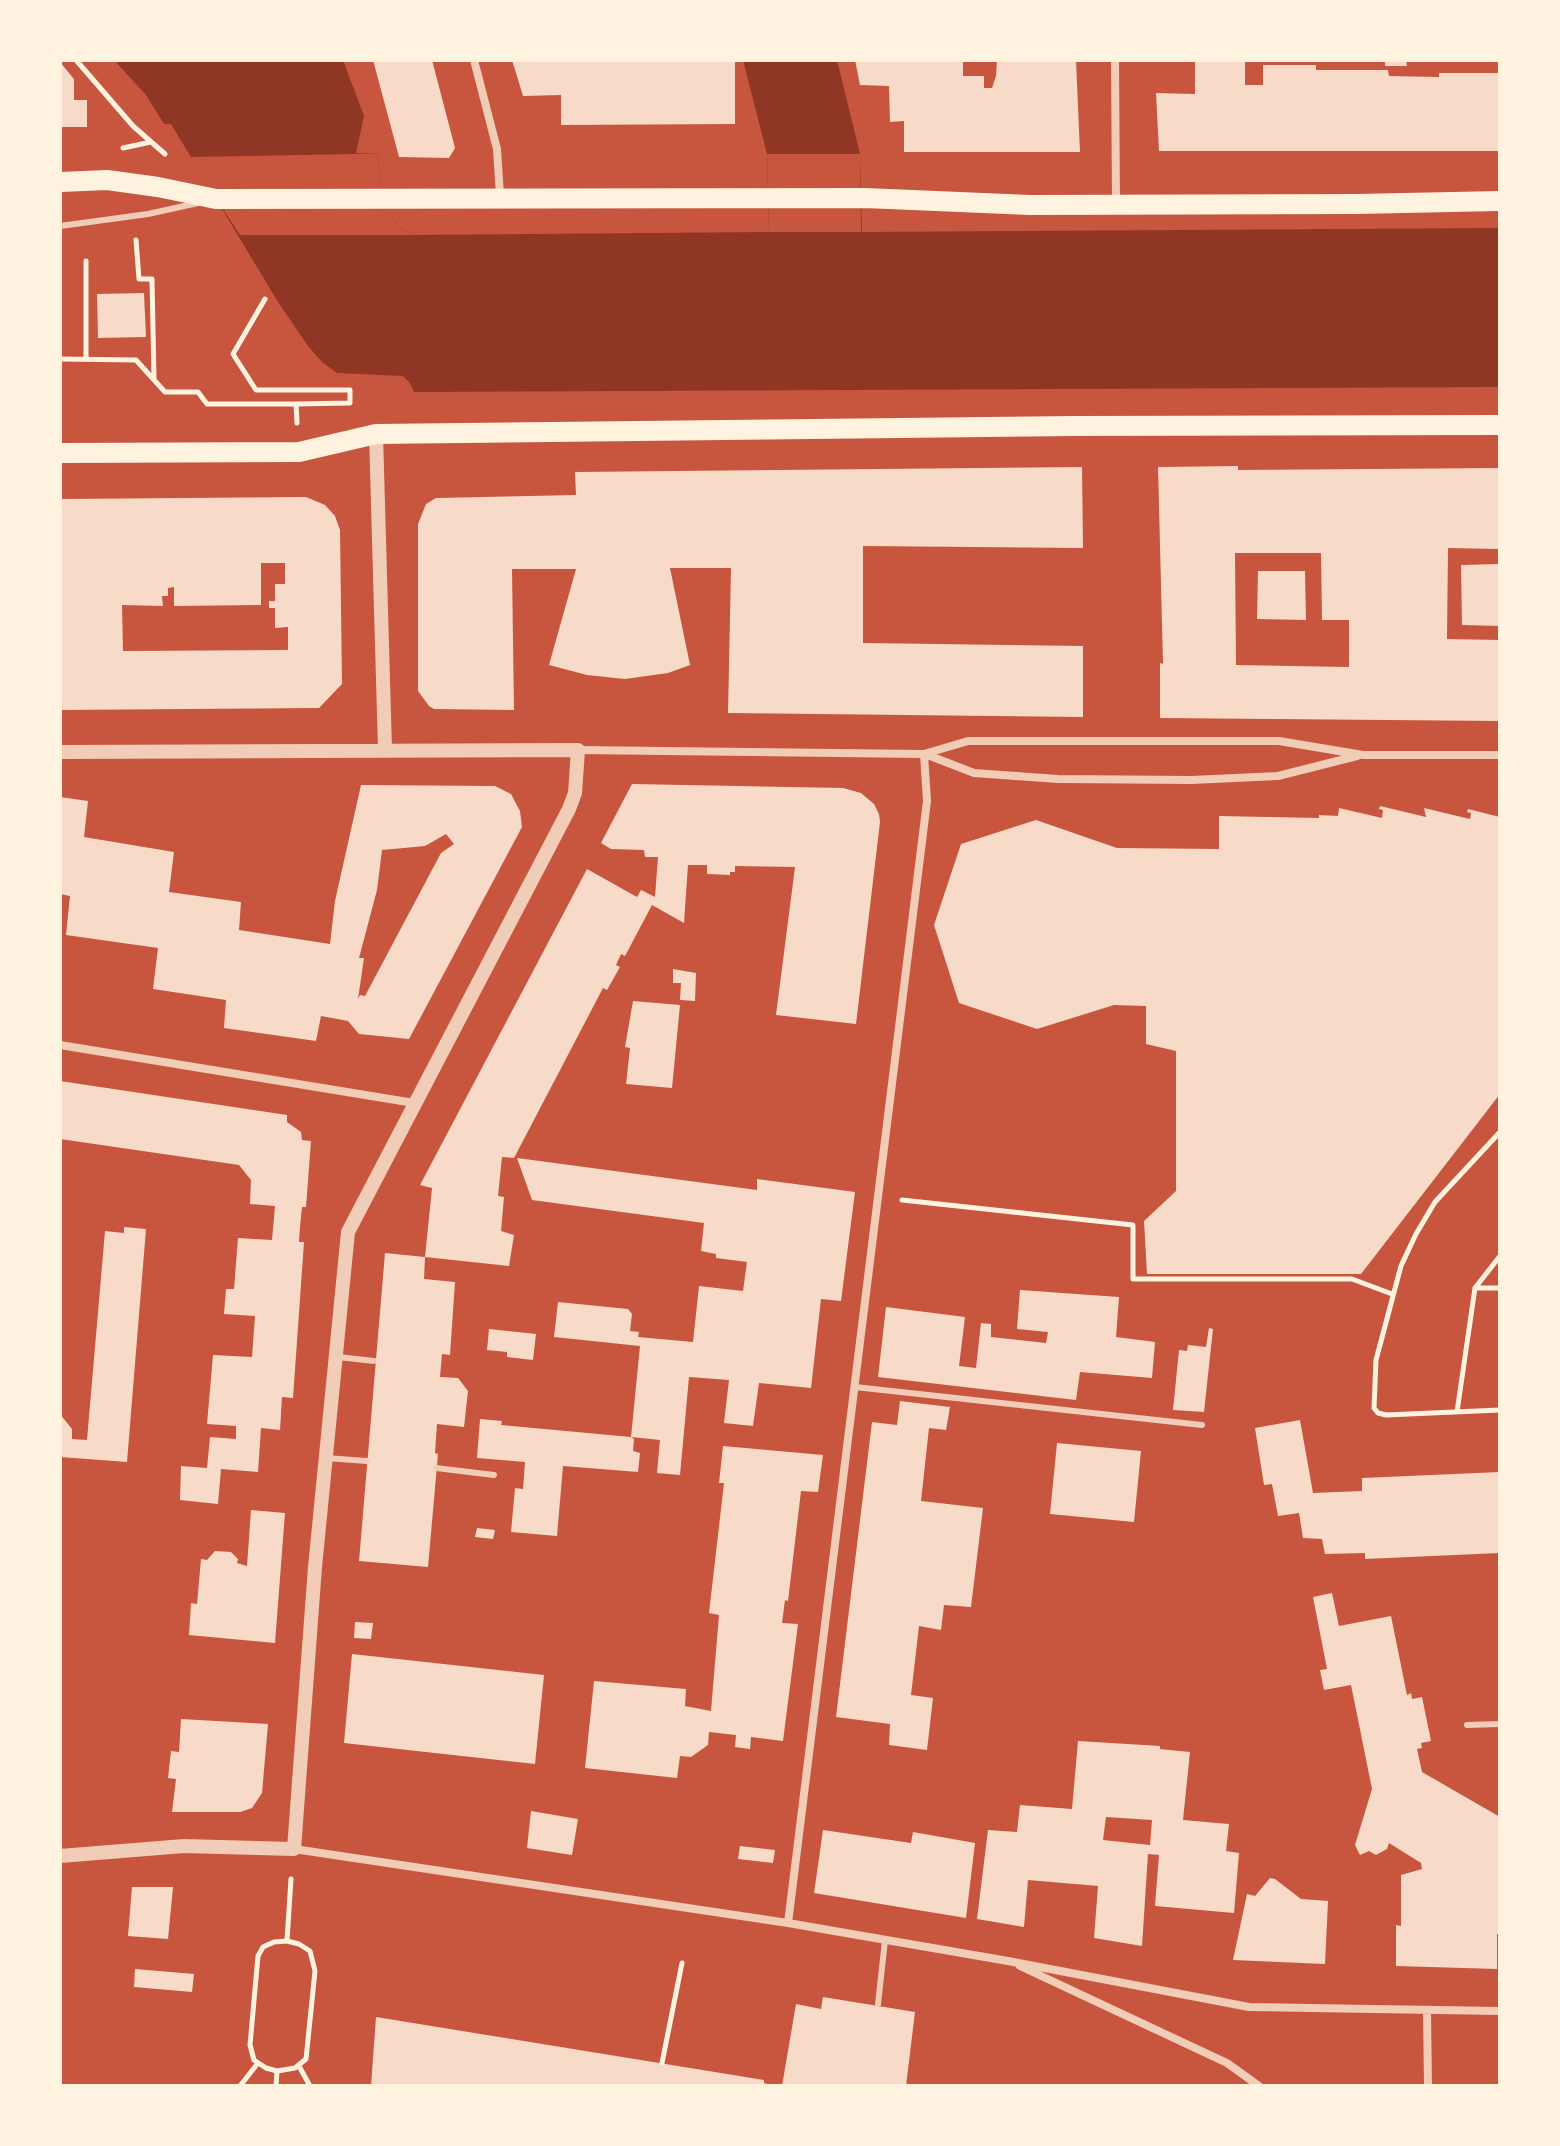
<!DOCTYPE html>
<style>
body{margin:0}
#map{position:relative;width:1560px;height:2146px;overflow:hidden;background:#c8553d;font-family:Quicksand,sans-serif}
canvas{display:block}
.frame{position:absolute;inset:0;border:62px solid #fff3e0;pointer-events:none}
</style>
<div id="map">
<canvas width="1560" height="2146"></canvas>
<div class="frame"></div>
</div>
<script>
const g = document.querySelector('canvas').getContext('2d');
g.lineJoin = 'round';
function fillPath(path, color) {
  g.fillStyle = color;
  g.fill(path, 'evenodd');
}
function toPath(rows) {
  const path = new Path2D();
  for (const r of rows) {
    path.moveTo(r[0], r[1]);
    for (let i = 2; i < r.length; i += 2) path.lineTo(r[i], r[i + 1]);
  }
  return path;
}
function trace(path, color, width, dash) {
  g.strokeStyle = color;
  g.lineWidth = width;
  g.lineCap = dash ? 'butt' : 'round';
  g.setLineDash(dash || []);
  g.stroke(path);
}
const water = toPath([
 [114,60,343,60,364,116,356,153,377,154,384,204,400,228,413,235,769,232,767,154,743,60,837,60,860,154,862,232,1500,228,1500,387,414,392,410,383,403,376,337,373,322,362,308,346,278,302,171,124,164,124,146,95]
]);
const pier = toPath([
 [356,154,377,154,384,204,400,228,413,235,240,235,189,157],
 [767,154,860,154,861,232,769,232]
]);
const building = toPath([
 [373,60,432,60,455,148,449,158,399,157],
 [512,60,735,60,735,124,561,125,561,95,523,96],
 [855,60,963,60,963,76,984,76,984,88,992,88,996,76,997,60,1076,60,1080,152,904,152,904,121,890,122,889,86,860,85],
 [1195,60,1245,60,1245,85,1263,85,1263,65,1316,65,1316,70,1388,70,1389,76,1439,77,1439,73,1500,73,1500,151,1159,151,1156,93,1195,94],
 [1385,60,1406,60,1407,66,1385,66],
 [60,62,74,79,74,100,87,100,87,127,60,127],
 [144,293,146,337,98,338,97,294],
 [1238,466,1238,470,1500,468,1500,549,1448,548,1447,639,1500,640,1500,721,1160,718,1160,663,1163,664,1158,467],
 [1235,553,1321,553,1322,620,1349,620,1349,667,1236,665],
 [1082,467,1083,548,863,546,863,643,1083,646,1083,717,728,713,731,568,670,568,690,665,668,673,625,679,587,675,549,665,576,569,512,569,514,710,434,709,429,706,418,691,418,524,426,504,436,498,576,495,575,472],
 [306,497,325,505,335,516,340,530,342,684,319,708,60,710,60,499],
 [261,563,285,563,285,584,275,584,275,601,269,601,269,608,275,608,275,628,288,627,288,650,123,651,122,605,163,606,162,596,168,596,168,588,174,587,174,606,261,605],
 [1500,564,1500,626,1462,625,1461,565],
 [1258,571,1305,571,1306,620,1257,619],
 [632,784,843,788,861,793,874,804,879,814,880,822,856,1024,776,1015,795,867,735,866,735,872,730,872,730,875,707,874,707,865,688,865,684,923,652,905,625,956,621,954,616,965,620,967,607,990,603,988,514,1158,502,1157,498,1196,504,1197,501,1231,514,1235,509,1266,425,1257,432,1188,420,1185,587,869,637,897,641,890,655,897,658,857,645,857,644,850,611,849,601,843],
 [361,785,495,786,511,794,520,811,522,827,409,1039,359,1034,348,1021,321,1016,316,1041,224,1028,226,1000,153,989,158,948,66,935,70,896,60,894,60,797,88,801,84,837,174,852,169,892,241,902,239,930,330,944,335,901],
 [446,834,454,844,441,853,365,996,360,995,358,999,364,958,359,958,377,890,382,850,425,846],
 [1380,806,1426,817,1424,808,1470,819,1471,813,1467,812,1468,809,1500,817,1500,1094,1361,1274,1147,1274,1144,1221,1176,1191,1176,1051,1146,1044,1146,1006,1114,1005,1037,1029,959,1003,934,925,961,844,1036,820,1117,848,1219,849,1219,816,1319,818,1319,815,1338,816,1339,808,1382,818,1383,810,1379,809],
 [673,969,696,973,695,1001,680,1000,681,983,673,983],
 [633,1001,680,1005,672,1088,626,1084,630,1048,625,1047],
 [60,1081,287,1115,287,1122,301,1132,302,1140,311,1141,306,1207,302,1207,300,1227,299,1242,304,1242,293,1398,282,1397,280,1430,261,1428,258,1472,221,1469,218,1504,180,1500,181,1466,207,1468,210,1437,236,1439,236,1426,207,1424,213,1355,252,1357,255,1316,224,1314,226,1289,234,1289,238,1238,272,1240,275,1206,250,1204,251,1180,239,1165,60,1139],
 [517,1158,757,1190,757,1179,855,1192,841,1301,821,1299,811,1388,759,1383,753,1426,724,1423,729,1380,689,1377,680,1475,657,1473,660,1440,631,1437,640,1346,554,1337,558,1302,628,1309,632,1314,630,1331,639,1332,638,1337,693,1342,699,1286,743,1291,747,1262,716,1258,716,1254,701,1251,704,1223,532,1200],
 [124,1227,146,1229,127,1462,60,1457,60,1414,72,1429,72,1439,87,1440,105,1231,124,1233],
 [385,1253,425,1257,424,1279,455,1282,450,1355,442,1354,440,1377,458,1378,468,1391,464,1427,437,1424,435,1453,438,1454,428,1567,359,1561],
 [1020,1290,1119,1297,1116,1337,1155,1342,1152,1378,1080,1372,1076,1400,878,1377,886,1307,965,1317,959,1366,976,1368,981,1323,991,1324,991,1337,1046,1343,1048,1332,1017,1329],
 [1209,1328,1213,1329,1204,1412,1173,1410,1179,1350,1187,1351,1188,1345,1206,1347],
 [489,1329,536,1334,533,1360,507,1357,507,1352,487,1350],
 [900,1401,950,1407,946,1430,929,1428,921,1501,983,1508,971,1607,944,1605,941,1630,919,1626,911,1695,933,1698,927,1750,889,1745,890,1724,836,1717,872,1422,897,1425],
 [480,1419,502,1421,501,1425,631,1437,634,1439,633,1451,640,1453,638,1472,563,1466,557,1536,511,1532,515,1488,523,1489,525,1462,477,1458],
 [1300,1420,1313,1493,1362,1491,1362,1478,1500,1472,1500,1553,1365,1559,1365,1553,1325,1554,1322,1539,1303,1538,1299,1513,1278,1516,1272,1484,1264,1485,1255,1428],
 [1057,1443,1141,1451,1134,1522,1050,1514],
 [723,1446,823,1455,818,1492,801,1491,788,1601,785,1600,782,1623,798,1624,783,1741,751,1737,750,1749,735,1747,736,1735,709,1732,708,1745,691,1757,680,1756,677,1778,585,1768,594,1681,686,1689,685,1706,711,1711,719,1615,709,1613,724,1483,719,1483],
 [251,1510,285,1513,275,1643,189,1635,191,1603,197,1604,201,1559,207,1560,215,1551,231,1552,238,1559,237,1563,247,1566],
 [477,1528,495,1530,493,1539,475,1537],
 [1332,1593,1339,1626,1391,1616,1407,1695,1411,1693,1412,1699,1422,1697,1431,1741,1421,1743,1422,1748,1417,1749,1422,1772,1500,1817,1500,1934,1497,1934,1497,1969,1396,1966,1396,1925,1401,1926,1401,1875,1422,1869,1421,1863,1389,1843,1387,1849,1376,1855,1369,1851,1360,1855,1355,1845,1372,1789,1351,1685,1324,1690,1320,1670,1327,1669,1313,1597],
 [355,1622,373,1623,371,1639,354,1638],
 [352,1654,544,1675,535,1764,344,1743],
 [181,1719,268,1724,262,1793,252,1808,240,1812,172,1812,176,1779,168,1778,171,1751,179,1752],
 [1078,1741,1160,1746,1160,1749,1190,1752,1183,1820,1229,1824,1226,1851,1239,1853,1234,1913,1155,1906,1159,1855,1148,1854,1142,1946,1094,1938,1098,1886,1028,1880,1024,1927,977,1919,988,1830,1017,1832,1020,1805,1072,1809],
 [1106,1817,1152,1820,1150,1845,1103,1840],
 [531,1811,578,1819,572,1855,527,1848],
 [823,1830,911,1843,913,1832,975,1843,966,1918,814,1893],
 [740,1846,775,1850,773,1863,738,1859],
 [1270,1878,1275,1879,1301,1899,1328,1901,1325,1964,1233,1960,1247,1894,1255,1896],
 [132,1887,173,1887,168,1939,128,1936],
 [135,1969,194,1974,192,1992,134,1987],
 [823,1997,915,2012,906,2086,782,2086,796,2004,821,2009],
 [376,2017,764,2080,764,2083,775,2086,371,2086]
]);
const path = toPath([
 [76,60,133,126,165,154],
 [123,148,151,142],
 [136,240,139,279,152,279,154,378],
 [86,261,86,359],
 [265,299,233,354,256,390,350,390,350,403,296,404],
 [60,359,136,360,165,392,198,392,207,404,296,404,297,423],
 [1500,1132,1435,1202,1416,1234,1401,1266,1376,1360,1374,1408,1378,1413,1386,1415,1500,1410],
 [902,1200,1133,1225,1133,1279,1352,1279,1392,1294],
 [1475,1288,1500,1288],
 [1457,1412,1475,1288,1500,1256],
 [287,1941,299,1944,310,1951,315,1971,306,2059,295,2068,277,2071,266,2068,254,2060,250,2045,258,1956,263,1947,274,1942,287,1941],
 [287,1941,291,1879],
 [662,2063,682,1963],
 [299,2066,310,2086],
 [240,2086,258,2063],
 [276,2086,277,2071]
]);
const service = toPath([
 [60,226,148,214,198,203],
 [338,1357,374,1361],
 [855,1387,1202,1425],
 [326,1458,367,1461],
 [436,1468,494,1475],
 [1467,1725,1500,1724],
 [878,2004,885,1940]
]);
const minor = toPath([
 [474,60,497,149,500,196],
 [1115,60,1116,203],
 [578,750,924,754,968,741,1279,741,1363,755,1500,755],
 [925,754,974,773,1058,779,1192,780,1278,776,1357,756],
 [60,1045,414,1103],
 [294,1849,788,1923,1008,1961,1249,2007,1500,2011],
 [788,1923,927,801,924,754],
 [1020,1966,1227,2063,1259,2086],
 [1427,2012,1428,2086]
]);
const tertiary = toPath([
 [376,434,385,750],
 [60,752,578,750,575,793,569,809,348,1232,315,1567,294,1849,184,1846,60,1856]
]);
const primary = toPath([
 [60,182,107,180,158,187,216,199,865,198,1030,205,1356,204,1500,201],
 [60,453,299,452,376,434,1074,426,1500,425]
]);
fillPath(water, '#8f3625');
fillPath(pier, '#c8553d');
fillPath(building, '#f7dbc8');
trace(path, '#fff3e0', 5);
trace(service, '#f1ccb7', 6);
trace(minor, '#f1ccb7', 8);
trace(tertiary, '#f1ccb7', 14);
trace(primary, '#fff3e0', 20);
</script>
